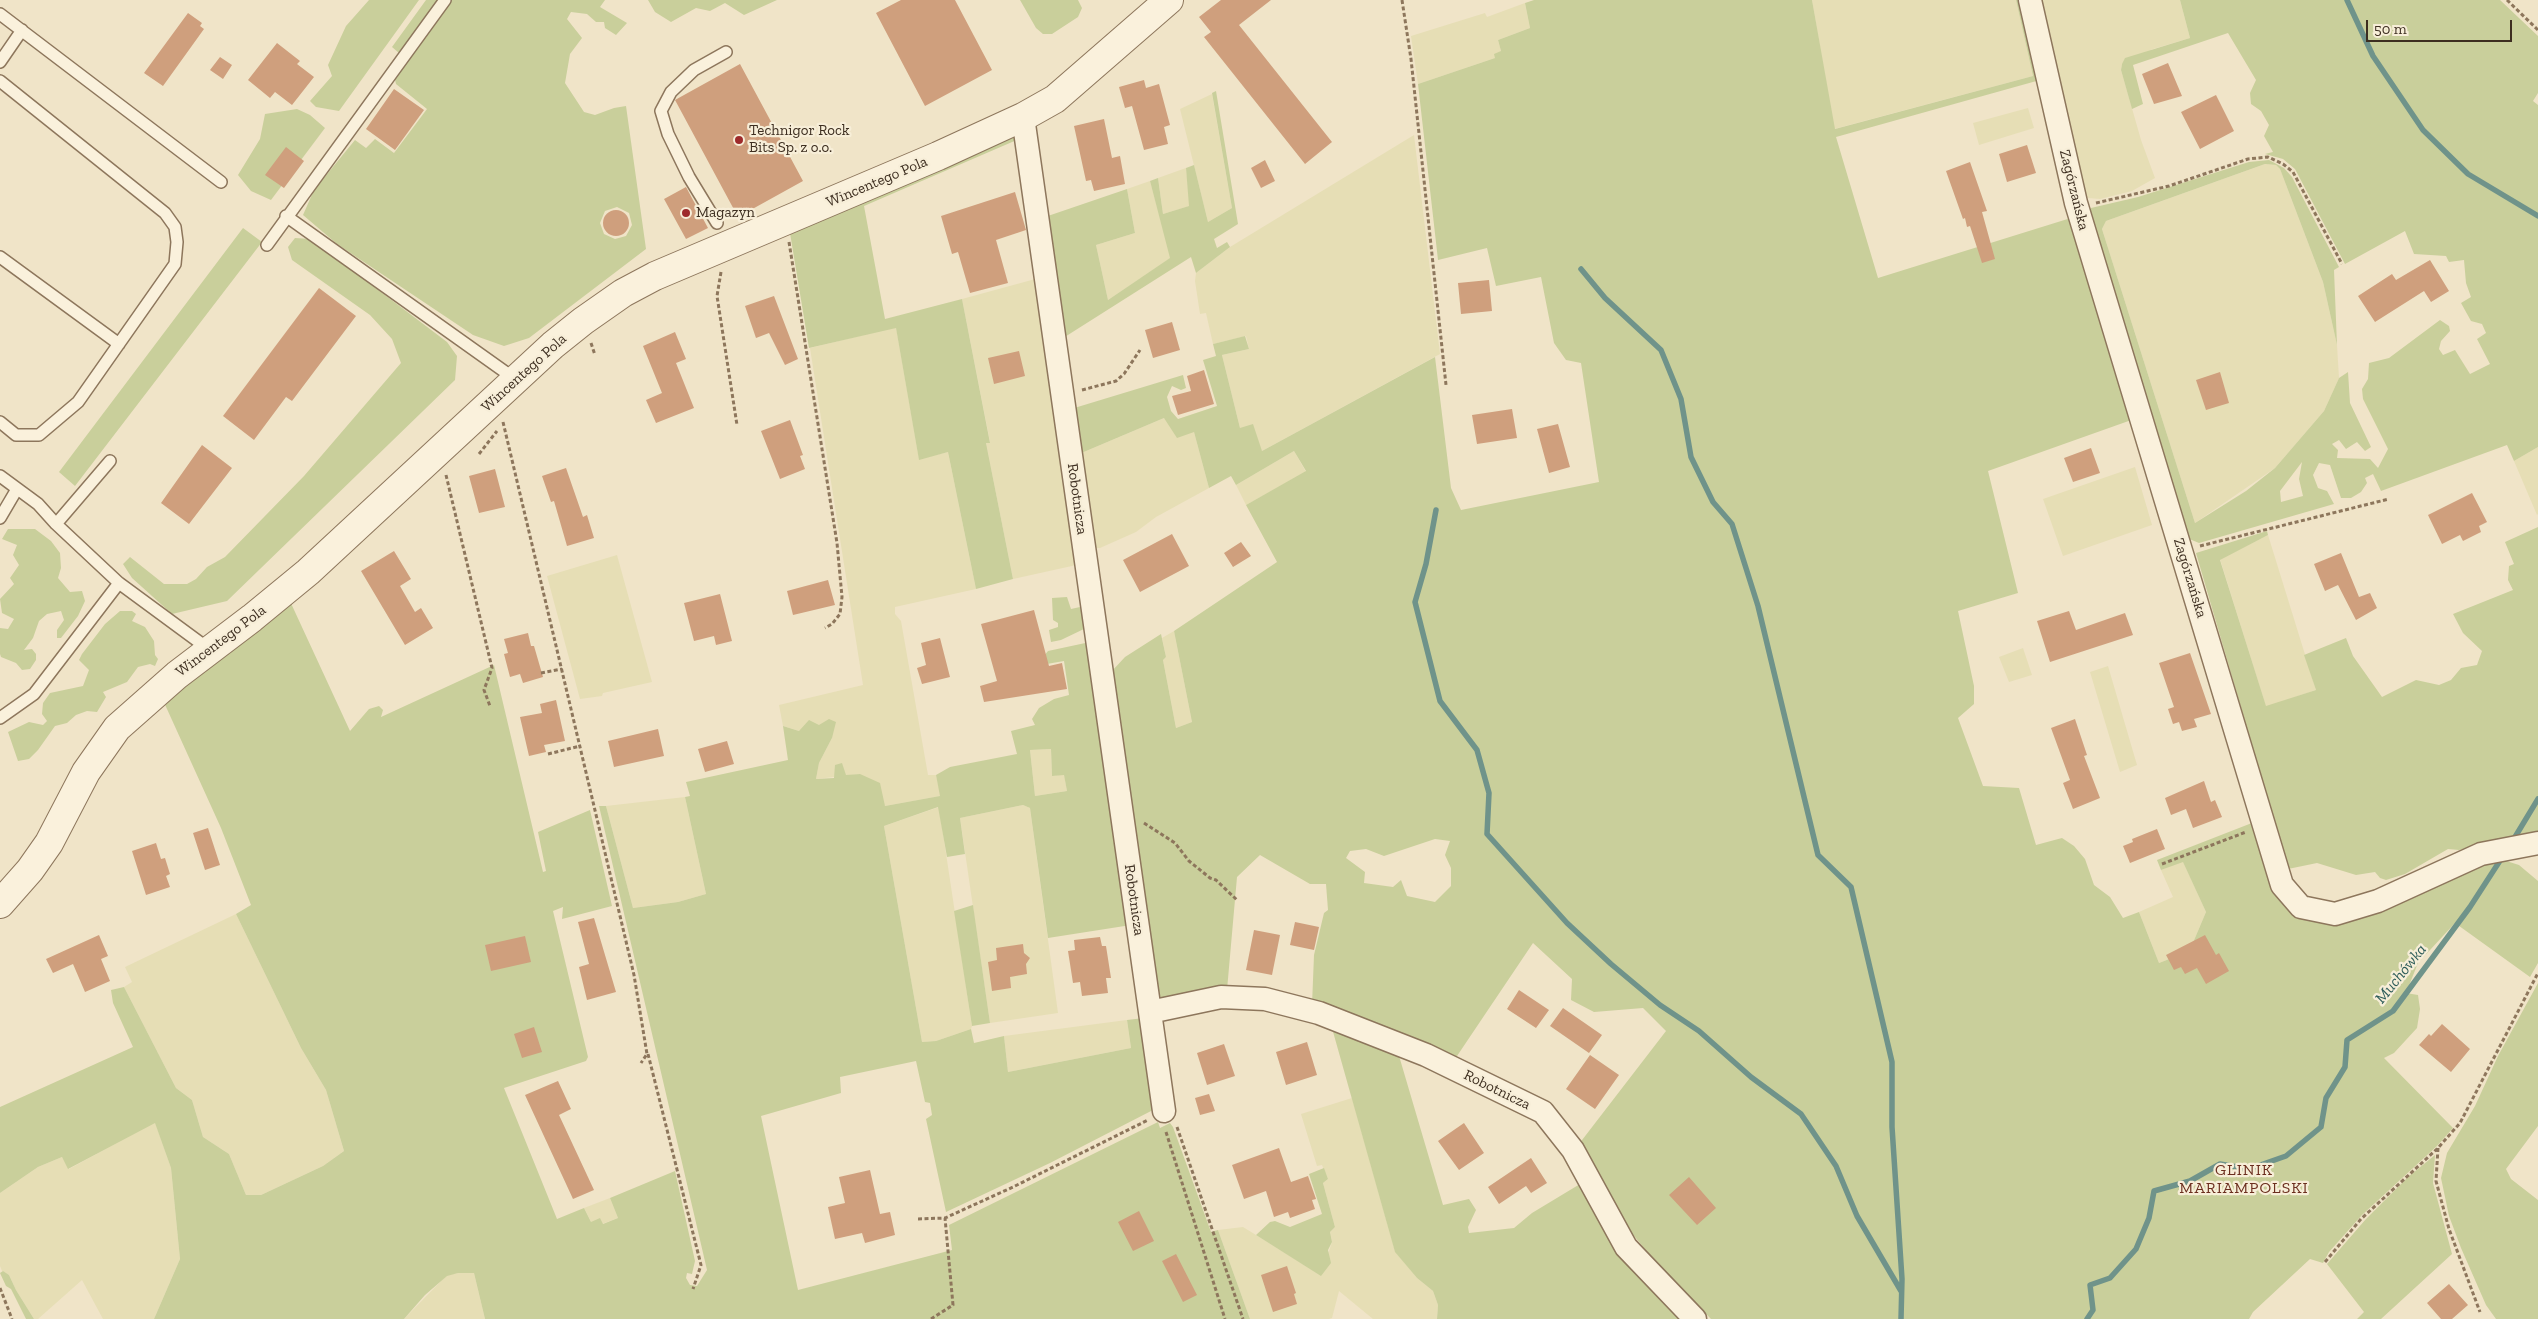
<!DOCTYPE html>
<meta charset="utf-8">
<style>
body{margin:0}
#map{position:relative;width:2538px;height:1319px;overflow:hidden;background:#f0e4c8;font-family:"Zilla Slab",serif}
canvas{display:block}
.scale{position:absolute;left:2366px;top:20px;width:146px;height:22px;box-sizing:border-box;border:2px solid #3d2e20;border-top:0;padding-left:6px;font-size:15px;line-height:18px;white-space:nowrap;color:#3d2e20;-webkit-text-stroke:4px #f7eed8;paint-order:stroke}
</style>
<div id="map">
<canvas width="2538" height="1319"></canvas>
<div class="scale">50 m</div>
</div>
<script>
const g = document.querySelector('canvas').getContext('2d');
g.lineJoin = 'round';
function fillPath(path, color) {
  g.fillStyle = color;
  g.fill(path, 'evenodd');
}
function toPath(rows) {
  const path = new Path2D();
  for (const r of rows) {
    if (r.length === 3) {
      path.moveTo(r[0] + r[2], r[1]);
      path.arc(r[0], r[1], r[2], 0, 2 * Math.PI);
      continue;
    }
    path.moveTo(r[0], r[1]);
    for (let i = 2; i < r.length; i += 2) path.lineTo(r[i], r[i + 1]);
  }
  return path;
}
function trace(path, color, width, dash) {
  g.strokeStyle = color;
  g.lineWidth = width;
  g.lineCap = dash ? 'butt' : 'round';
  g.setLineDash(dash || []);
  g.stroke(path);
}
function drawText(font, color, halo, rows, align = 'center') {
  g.font = font + ' "Zilla Slab",serif';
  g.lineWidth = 4.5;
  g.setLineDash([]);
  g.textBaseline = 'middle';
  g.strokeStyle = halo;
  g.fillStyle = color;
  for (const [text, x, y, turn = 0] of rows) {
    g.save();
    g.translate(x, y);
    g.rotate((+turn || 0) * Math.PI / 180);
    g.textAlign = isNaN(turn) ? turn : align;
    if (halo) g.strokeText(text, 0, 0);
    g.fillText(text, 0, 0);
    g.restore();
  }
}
const farmland = toPath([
 [1812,0,2016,0,2033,76,1834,129],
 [2037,0,2180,0,2190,38,2153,49,2122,64,2121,70,2141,140,2155,178,2132,191,2100,199,2088,198,2083,191],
 [1525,3,1530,28,1498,40,1501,51,1495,58,1418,84,1411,36,1485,13,1487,17],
 [1212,94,1232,208,1208,222,1180,109],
 [2028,108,2034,128,1979,145,1973,123],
 [1414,135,1440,354,1262,451,1240,428,1222,355,1249,349,1246,336,1213,344,1206,313,1200,314,1195,281,1196,273,1230,247],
 [2265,164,2276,165,2280,169,2323,282,2337,345,2339,378,2324,411,2275,468,2195,523,2102,229,2106,221],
 [1186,168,1190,206,1163,214,1158,178],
 [1150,181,1171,258,1108,300,1096,245,1135,233,1127,189],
 [1039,278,1081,564,1013,579,986,443,990,442,962,299],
 [896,327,919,459,948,452,976,589,895,607,895,614,901,621,928,775,936,775,941,796,885,806,860,774,816,779,819,763,832,738,819,725,799,731,783,726,779,705,863,685,810,348],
 [1164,418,1194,432,1209,488,1156,517,1136,532,1100,548,1095,548,1079,454],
 [2538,447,2538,514,2537,515,2514,461],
 [1294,451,1306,472,1246,505,1236,485],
 [2135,467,2152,525,2063,556,2043,499],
 [2268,535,2316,690,2266,707,2220,559],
 [617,555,652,682,603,693,602,696,580,699,547,576],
 [1174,631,1192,722,1176,728,1163,660,1166,657,1162,638],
 [2023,648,2032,675,2009,682,1999,657],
 [2108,666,2137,765,2120,772,2090,672],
 [1051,749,1052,776,1064,774,1067,791,1035,796,1030,750],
 [685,797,706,894,678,902,633,908,606,806],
 [1023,805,1030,808,1058,1013,990,1023,960,818],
 [939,807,972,1026,971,1029,936,1041,922,1042,884,826],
 [2183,861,2206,912,2192,945,2182,954,2159,963,2139,912,2173,897,2161,870],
 [236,914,301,1048,326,1090,344,1151,323,1166,261,1195,246,1195,229,1154,203,1137,192,1100,176,1088,124,987,132,982,125,967],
 [1127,1020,1131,1048,1008,1072,1004,1036],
 [1352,1098,1395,1251,1417,1278,1433,1291,1438,1305,1437,1319,1373,1319,1339,1291,1332,1318,1329,1319,1250,1319,1218,1230,1243,1227,1321,1275,1332,1242,1330,1232,1335,1227,1323,1183,1328,1179,1322,1165,1317,1166,1301,1114],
 [155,1122,171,1168,180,1259,154,1319,103,1319,82,1280,38,1319,34,1319,16,1290,9,1275,2,1271,0,1266,0,1193,38,1167,62,1157,69,1169],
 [610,1198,618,1218,602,1224,591,1222,584,1208],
 [458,1273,474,1273,485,1319,404,1319,447,1275]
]);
const green = toPath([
 [369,0,419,0,339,111,316,107,310,101,332,76,328,65,346,26],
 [426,0,439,0,399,53,392,47],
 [451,0,605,0,600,7,627,23,616,35,605,28,604,22,596,22,587,14,571,12,567,19,582,38,570,54,565,83,584,112,595,115,614,108,626,106,646,249,529,338,504,346,473,335,337,244,303,215,314,190,355,140,366,148,375,139,394,153,427,109,396,84,394,75],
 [617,207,629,213,632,225,626,236,615,239,604,234,600,223,605,211],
 [648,0,777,0,744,15,725,3,710,11,696,8,671,22,655,12],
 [1020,0,1078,0,1082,8,1078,17,1052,34,1043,34,1036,28],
 [1534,0,1812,0,1835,129,2033,76,2016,0,2023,0,2040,80,1836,137,1878,278,2074,217,2137,418,1988,471,2018,593,1958,611,1974,686,1974,704,1958,718,1983,786,2019,788,2036,845,2062,838,2074,846,2085,859,2094,885,2110,897,2123,918,2139,912,2159,963,2182,954,2192,945,2206,912,2183,862,2161,870,2157,860,2257,821,2269,882,2311,920,2439,884,2500,859,2519,865,2538,881,2538,963,2530,977,2455,923,2418,963,2406,993,2418,995,2420,1009,2417,1028,2394,1053,2384,1058,2453,1128,2437,1146,2362,1215,2329,1252,2323,1263,2310,1259,2253,1312,2249,1319,1711,1319,1654,1260,1625,1225,1579,1144,1666,1031,1643,1008,1594,1012,1571,1000,1572,979,1533,943,1455,1059,1312,1005,1314,955,1324,913,1328,910,1326,884,1310,884,1260,855,1237,877,1227,990,1173,1004,1155,994,1112,671,1125,657,1161,634,1166,657,1163,660,1176,728,1192,722,1174,631,1277,562,1246,505,1306,471,1294,451,1236,485,1231,476,1209,488,1194,432,1177,438,1164,418,1079,454,1071,409,1183,375,1186,388,1181,390,1172,386,1167,397,1171,411,1178,419,1217,406,1203,360,1216,356,1213,344,1245,336,1249,349,1222,355,1240,428,1253,424,1262,451,1435,357,1451,488,1461,510,1599,482,1581,363,1566,360,1554,343,1541,277,1496,286,1487,248,1438,260,1418,84,1495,58,1494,54,1501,51,1498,40,1530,28,1525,3],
 [1435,839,1450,841,1445,855,1451,868,1451,886,1435,902,1407,896,1401,880,1393,887,1364,883,1365,872,1346,858,1350,851,1366,849,1384,856],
 [2180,0,2500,0,2538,36,2538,93,2533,101,2538,105,2538,447,2514,461,2507,445,2381,491,2373,474,2365,478,2367,483,2361,492,2351,498,2341,498,2330,465,2319,463,2313,475,2318,488,2327,491,2334,504,2199,543,2187,538,2088,213,2091,208,2138,197,2249,162,2269,160,2284,168,2292,177,2339,267,2334,270,2337,345,2323,282,2280,169,2276,165,2265,164,2106,221,2102,229,2195,523,2246,491,2275,468,2324,411,2339,378,2348,372,2350,403,2371,447,2365,451,2357,442,2346,449,2339,440,2332,444,2338,450,2337,458,2370,459,2378,468,2388,449,2363,399,2362,389,2368,379,2369,363,2389,358,2440,320,2449,326,2450,331,2441,341,2439,349,2443,355,2455,350,2470,374,2490,364,2477,339,2486,333,2482,324,2471,321,2461,303,2471,297,2466,283,2464,260,2449,262,2446,256,2414,254,2405,231,2345,264,2295,169,2283,159,2265,154,2273,152,2264,136,2269,125,2261,111,2251,104,2250,93,2256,80,2228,33,2133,65,2143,104,2132,109,2121,70,2122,64,2125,58,2190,38],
 [2302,462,2299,479,2303,496,2281,502,2280,491],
 [1216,91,1238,224,1214,239,1217,248,1227,242,1230,247,1196,273,1191,257,1060,340,1042,218,1127,189,1135,233,1096,245,1108,300,1170,258,1150,181,1158,178,1163,214,1189,206,1186,168,1194,165,1208,222,1232,208,1212,93],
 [297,109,310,115,325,128,271,200,251,191,238,175,260,139,265,114],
 [1013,133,1019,139,864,206,885,319,962,299,990,443,986,443,1013,579,976,589,948,452,919,460,896,328,809,348,790,233],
 [243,228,262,242,75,486,59,472],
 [295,238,311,239,447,342,457,356,455,380,227,601,172,614,132,578,123,564,130,557,164,584,187,584,196,579,207,567,225,557,304,476,401,363,392,339,370,315,292,260,288,247],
 [2538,527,2538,831,2459,850,2448,849,2405,874,2386,880,2380,878,2375,872,2356,875,2317,863,2288,869,2196,553,2267,531,2268,535,2220,560,2266,706,2316,690,2304,655,2346,638,2353,656,2382,697,2416,680,2439,685,2451,680,2461,668,2477,665,2482,651,2463,633,2453,614,2513,590,2508,580,2509,566,2514,564,2505,542],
 [8,529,35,529,51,541,60,553,61,568,58,578,70,592,82,591,85,601,78,616,61,638,57,638,57,630,64,620,61,611,47,614,39,621,33,638,24,650,32,649,36,654,36,660,30,669,22,670,16,663,1,657,0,654,0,628,8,629,14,619,2,613,0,599,14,584,10,578,19,565,13,555,17,545,2,539],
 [1067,597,1071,609,1080,607,1086,628,1061,640,1051,642,1049,630,1058,627,1058,623,1053,620,1052,598],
 [289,599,350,731,369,709,379,706,383,710,381,717,494,665,543,872,546,871,538,832,590,810,612,906,562,919,563,907,553,911,588,1057,586,1061,504,1088,557,1219,584,1208,591,1222,600,1218,603,1224,618,1218,610,1198,675,1171,695,1261,692,1274,687,1273,686,1278,690,1285,697,1286,707,1270,599,806,606,806,633,908,678,902,706,894,685,797,690,796,686,782,788,760,783,726,799,731,809,720,819,725,829,719,836,722,832,738,819,763,816,779,834,778,835,765,842,763,846,775,860,774,880,783,885,806,940,796,936,775,950,767,1017,754,1011,731,1035,725,1032,719,1039,708,1054,699,1069,695,1064,661,1041,665,1044,656,1048,651,1090,642,1131,925,1048,938,1030,808,1023,805,960,818,965,854,947,857,938,807,884,826,922,1042,936,1041,971,1029,974,1043,1004,1036,1008,1072,1131,1048,1127,1020,1144,1018,1153,1110,1050,1163,946,1212,926,1119,932,1115,930,1103,925,1102,916,1061,840,1077,841,1093,761,1116,798,1290,952,1250,949,1225,1158,1122,1160,1128,1170,1123,1173,1127,1211,1232,1218,1230,1250,1319,485,1319,474,1273,458,1273,447,1276,425,1295,404,1319,154,1319,180,1259,171,1168,155,1123,68,1169,62,1157,38,1167,0,1193,0,1107,133,1047,113,1003,111,990,124,987,176,1088,192,1100,203,1137,229,1154,246,1195,261,1195,323,1166,344,1151,326,1090,301,1048,236,914,251,905,221,828,162,698],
 [1051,749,1052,776,1064,775,1067,791,1035,796,1030,750],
 [120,611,132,611,136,614,132,621,145,627,154,641,155,655,158,659,155,666,150,664,138,667,127,682,103,692,106,697,97,712,87,711,76,715,67,723,55,726,38,750,29,759,18,761,8,732,29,722,43,725,47,721,42,714,43,703,50,693,83,686,89,670,79,660,82,654,105,624],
 [973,905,990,1023,972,1026,954,911],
 [2538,983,2538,1126,2506,1169,2511,1179,2538,1200,2538,1319,2496,1319,2486,1305,2461,1248,2449,1216,2441,1178,2447,1153,2475,1106,2498,1056],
 [1330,1021,1397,1049,1443,1205,1469,1199,1476,1210,1468,1227,1469,1233,1514,1228,1532,1213,1585,1181,1626,1248,1694,1319,1437,1319,1438,1305,1433,1291,1417,1278,1395,1252],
 [2435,1155,2433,1183,2452,1254,2381,1319,2357,1319,2364,1312,2327,1264,2366,1219,2408,1177],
 [1324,1168,1328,1179,1323,1183,1335,1227,1330,1232,1332,1242,1328,1250,1331,1263,1321,1276,1256,1235,1270,1222,1275,1221,1290,1227,1322,1214,1309,1174],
 [3,1271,9,1275,16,1290,34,1319,26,1319,11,1289,6,1286,0,1273]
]);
const stream = toPath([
 [2347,0,2373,56,2423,130,2468,174,2538,216],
 [1581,269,1605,298,1661,350,1681,399,1691,457,1713,502,1732,524,1758,606,1818,855,1851,887,1892,1062,1892,1127,1902,1279,1901,1319],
 [1436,510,1426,564,1415,602,1440,701,1477,750,1489,793,1487,834,1567,923,1611,964,1660,1005,1699,1031,1751,1077,1801,1114,1836,1166,1857,1216,1901,1291],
 [2512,842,2538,799],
 [2087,1319,2093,1310,2090,1285,2110,1278,2136,1249,2149,1218,2154,1191,2190,1181,2220,1164,2249,1169,2286,1156,2321,1127,2326,1098,2345,1067,2347,1040,2393,1011,2470,907,2503,856]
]);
const building = toPath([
 [901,0,955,0,992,70,925,106,876,13],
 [1221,0,1271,0,1239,25,1332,142,1305,164,1204,37,1211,32,1199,17],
 [188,13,202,23,200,26,204,29,163,86,144,73],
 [277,43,300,61,297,64,314,77,292,105,275,92,270,98,248,80],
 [220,57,232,65,223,79,210,70],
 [2168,63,2182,96,2154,104,2142,74],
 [740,64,803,181,738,217,675,100],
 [1144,80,1146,88,1159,84,1170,125,1164,127,1168,144,1144,150,1132,106,1125,108,1119,87],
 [394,89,424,110,395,150,366,129],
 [2216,95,2234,131,2200,149,2181,112],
 [1104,119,1112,158,1120,156,1125,184,1094,191,1091,180,1086,181,1074,126],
 [2027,145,2036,173,2007,182,1999,154],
 [286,147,304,161,284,188,265,175],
 [1265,160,1275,181,1261,188,1251,168],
 [1970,162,1987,211,1982,212,1995,259,1982,263,1970,226,1967,227,1965,218,1963,219,1946,171],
 [686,187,708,228,686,239,664,199],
 [1015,192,1026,230,996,240,1008,283,970,293,958,252,952,254,941,216],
 [616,223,13],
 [2430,260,2449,291,2431,302,2424,291,2375,322,2358,296,2392,274,2396,280],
 [1489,280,1492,311,1461,314,1458,283],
 [319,288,356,316,292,401,286,397,254,440,223,416],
 [774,296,798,359,785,365,769,333,756,338,745,306],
 [1172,322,1180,350,1153,358,1145,330],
 [675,332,686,359,676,363,694,408,656,423,646,400,662,393,643,346],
 [1019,351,1025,376,994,384,988,358],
 [1204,370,1214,404,1178,415,1172,396,1191,391,1187,376],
 [2220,372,2229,403,2206,410,2196,380],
 [1512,409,1517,438,1477,444,1472,415],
 [790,420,803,455,800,456,805,469,780,479,761,431],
 [1558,424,1570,467,1549,473,1537,429],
 [202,445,232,468,189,524,161,503],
 [2091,448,2100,473,2073,482,2064,458],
 [566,468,583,517,587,515,594,538,567,546,554,501,551,502,542,476],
 [495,469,505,507,479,513,469,476],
 [2472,493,2487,522,2479,526,2481,532,2463,541,2460,535,2442,544,2428,515],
 [1172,534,1189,566,1140,592,1123,560],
 [1241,542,1251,556,1233,567,1224,553],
 [394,551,411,579,400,586,415,612,421,608,433,628,405,645,361,571],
 [2341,553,2359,597,2370,593,2377,608,2356,620,2338,585,2325,591,2314,564],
 [828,580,835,605,793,615,787,591],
 [720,594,732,641,716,645,714,636,694,641,684,603],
 [1034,610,1049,666,1062,663,1067,689,984,702,980,686,997,681,981,624],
 [2069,611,2076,630,2125,613,2133,635,2050,662,2037,621],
 [528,633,531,646,534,646,543,677,523,683,520,674,510,677,504,654,508,653,504,639],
 [940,638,950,677,922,684,917,668,926,665,921,643],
 [2190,653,2211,714,2194,719,2197,727,2182,731,2179,722,2173,724,2168,709,2174,707,2159,663],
 [556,700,565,741,544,745,546,752,529,756,520,717,542,713,540,704],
 [2075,719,2087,755,2084,756,2100,798,2073,809,2063,783,2070,780,2051,728],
 [658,729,664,756,614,767,608,741],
 [727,741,734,764,705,772,698,749],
 [2204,781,2211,802,2215,800,2222,817,2193,828,2186,809,2171,815,2165,798],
 [208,828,220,865,205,870,193,833],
 [2157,829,2165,849,2130,863,2123,846,2133,842,2132,839],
 [156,843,161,859,165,858,170,874,166,876,170,887,146,895,132,851],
 [594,918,616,992,587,1000,579,967,589,964,578,922],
 [1295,922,1319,927,1314,950,1290,945],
 [1254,930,1280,935,1272,975,1246,970],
 [99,935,108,956,101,959,110,981,85,992,73,964,53,973,46,959],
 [2205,935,2216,955,2219,953,2229,971,2206,984,2197,968,2185,974,2181,967,2174,970,2166,955],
 [525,936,531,962,491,971,485,945],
 [1100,937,1102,946,1106,946,1111,978,1106,978,1108,993,1082,996,1080,982,1073,983,1068,951,1075,950,1074,940],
 [1023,944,1024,953,1030,958,1026,964,1027,974,1010,977,1011,988,992,991,988,962,997,960,996,948],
 [1519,990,1549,1010,1536,1028,1507,1009],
 [1563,1008,1602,1035,1589,1053,1550,1026],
 [2442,1024,2470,1049,2451,1072,2419,1045,2429,1034,2431,1036],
 [534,1027,542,1052,522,1058,514,1034],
 [1307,1042,1317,1075,1286,1085,1276,1052],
 [1224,1044,1235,1076,1207,1085,1197,1053],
 [1590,1055,1619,1075,1595,1109,1566,1089],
 [558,1081,571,1109,559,1115,594,1190,573,1199,525,1095],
 [1209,1094,1215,1111,1200,1115,1195,1098],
 [1464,1123,1484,1153,1459,1170,1438,1141],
 [1279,1148,1291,1182,1308,1176,1316,1199,1312,1200,1315,1209,1290,1218,1288,1212,1274,1217,1266,1191,1244,1199,1232,1165],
 [1531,1158,1547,1183,1531,1193,1526,1186,1499,1204,1488,1187],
 [870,1170,880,1214,890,1212,895,1235,865,1243,862,1233,835,1239,828,1207,845,1203,839,1177],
 [1689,1177,1716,1208,1697,1225,1669,1195],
 [1139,1211,1154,1241,1133,1251,1118,1222],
 [1176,1254,1197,1295,1183,1302,1162,1261],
 [1287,1266,1296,1293,1294,1294,1297,1304,1273,1312,1261,1275],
 [2449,1284,2468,1305,2452,1319,2441,1319,2427,1303]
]);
const path = toPath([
 [1402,0,1411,59,1446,385],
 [2507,0,2538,30],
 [2096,203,2169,186,2248,159,2268,157,2283,164,2293,172,2342,264],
 [789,242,837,543,842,597,840,614,832,624,825,628],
 [721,272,717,296,737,425],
 [591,343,595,355],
 [1082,390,1116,381,1124,374,1140,350],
 [503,422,634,975,647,1054,641,1063],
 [479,454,497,431],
 [446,475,492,668,484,690,490,706],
 [2200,546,2389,499],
 [541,673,562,669],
 [548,754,580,746],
 [1144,823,1175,843,1189,861,1210,878,1216,880,1237,900],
 [2162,864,2246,832],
 [648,1054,701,1265,693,1289],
 [1177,1127,1243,1319],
 [1166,1132,1225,1319],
 [2438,1148,2436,1181,2449,1229,2480,1312],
 [918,1219,945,1218,1013,1187,1148,1120],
 [2325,1262,2361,1219,2438,1148,2460,1123,2538,973],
 [0,1288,12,1319],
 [931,1319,953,1305,945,1218]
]);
const service = toPath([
 [0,14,221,182],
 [0,62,22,30],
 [0,81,165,213,175,227,177,242,175,264,78,402,39,435,16,435,0,422],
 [286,216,515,379],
 [717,223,689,177,668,134,661,111,671,92,694,70,726,52],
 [267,245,445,0],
 [0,257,119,344],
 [0,476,38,504,56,524,119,583,210,650],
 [0,518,17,489],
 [56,524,110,461],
 [0,718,34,694,119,583]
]);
const minor = toPath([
 [2030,0,2076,203,2282,885,2301,907,2335,914,2378,901,2481,854,2538,843],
 [1023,117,1150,1012,1221,997,1265,999,1319,1013,1426,1055,1543,1112,1573,1150,1626,1247,1695,1319],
 [1150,1012,1164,1111]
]);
const tertiary = toPath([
 [0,904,30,870,49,843,86,772,117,728,177,675,252,618,308,572,553,345,583,321,623,293,655,276,938,156,1023,117,1055,99,1169,0]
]);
const markers = [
 [739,140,5,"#9e2a2b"],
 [686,213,5,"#9e2a2b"]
];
const poiNames = [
 ["Technigor Rock",749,131],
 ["Bits Sp. z o.o.",749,148],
 ["Magazyn",696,213]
];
const streetNames = [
 ["Wincentego Pola",877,182,-23],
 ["Zagórzańska",2074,190,76],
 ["Wincentego Pola",524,373,-42],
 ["Robotnicza",1077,499,82],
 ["Zagórzańska",2190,578,73],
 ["Wincentego Pola",221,641,-37],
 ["Robotnicza",1134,900,82],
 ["Robotnicza",1497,1090,26]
];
const waterNames = [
 ["Muchówka",2401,974,-51]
];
const neighbourhoodNames = [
 ["GLINIK",2244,1170],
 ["MARIAMPOLSKI",2244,1188]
];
fillPath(farmland, '#e6deb5');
fillPath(green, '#c9cf9b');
trace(stream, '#6f938a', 5.5);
fillPath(building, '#cf9f7d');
trace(service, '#8d765c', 14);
trace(minor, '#8d765c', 25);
trace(tertiary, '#8d765c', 30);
trace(path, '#8d765c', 3, [4, 2.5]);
trace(service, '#faf1dc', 11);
trace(minor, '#faf1dc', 22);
trace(tertiary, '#faf1dc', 28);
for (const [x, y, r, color] of markers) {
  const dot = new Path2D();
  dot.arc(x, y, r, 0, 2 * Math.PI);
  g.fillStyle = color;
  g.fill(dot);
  trace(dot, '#f7eed8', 2);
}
drawText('15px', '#3d2e20', '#f7eed8', poiNames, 'left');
drawText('15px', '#3d2e20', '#f7eed8', streetNames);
drawText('italic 16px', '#2f5d5a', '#f7eed8', waterNames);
g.letterSpacing = '1px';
drawText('16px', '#6b2e1e', '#f7eed8', neighbourhoodNames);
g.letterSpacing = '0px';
</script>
